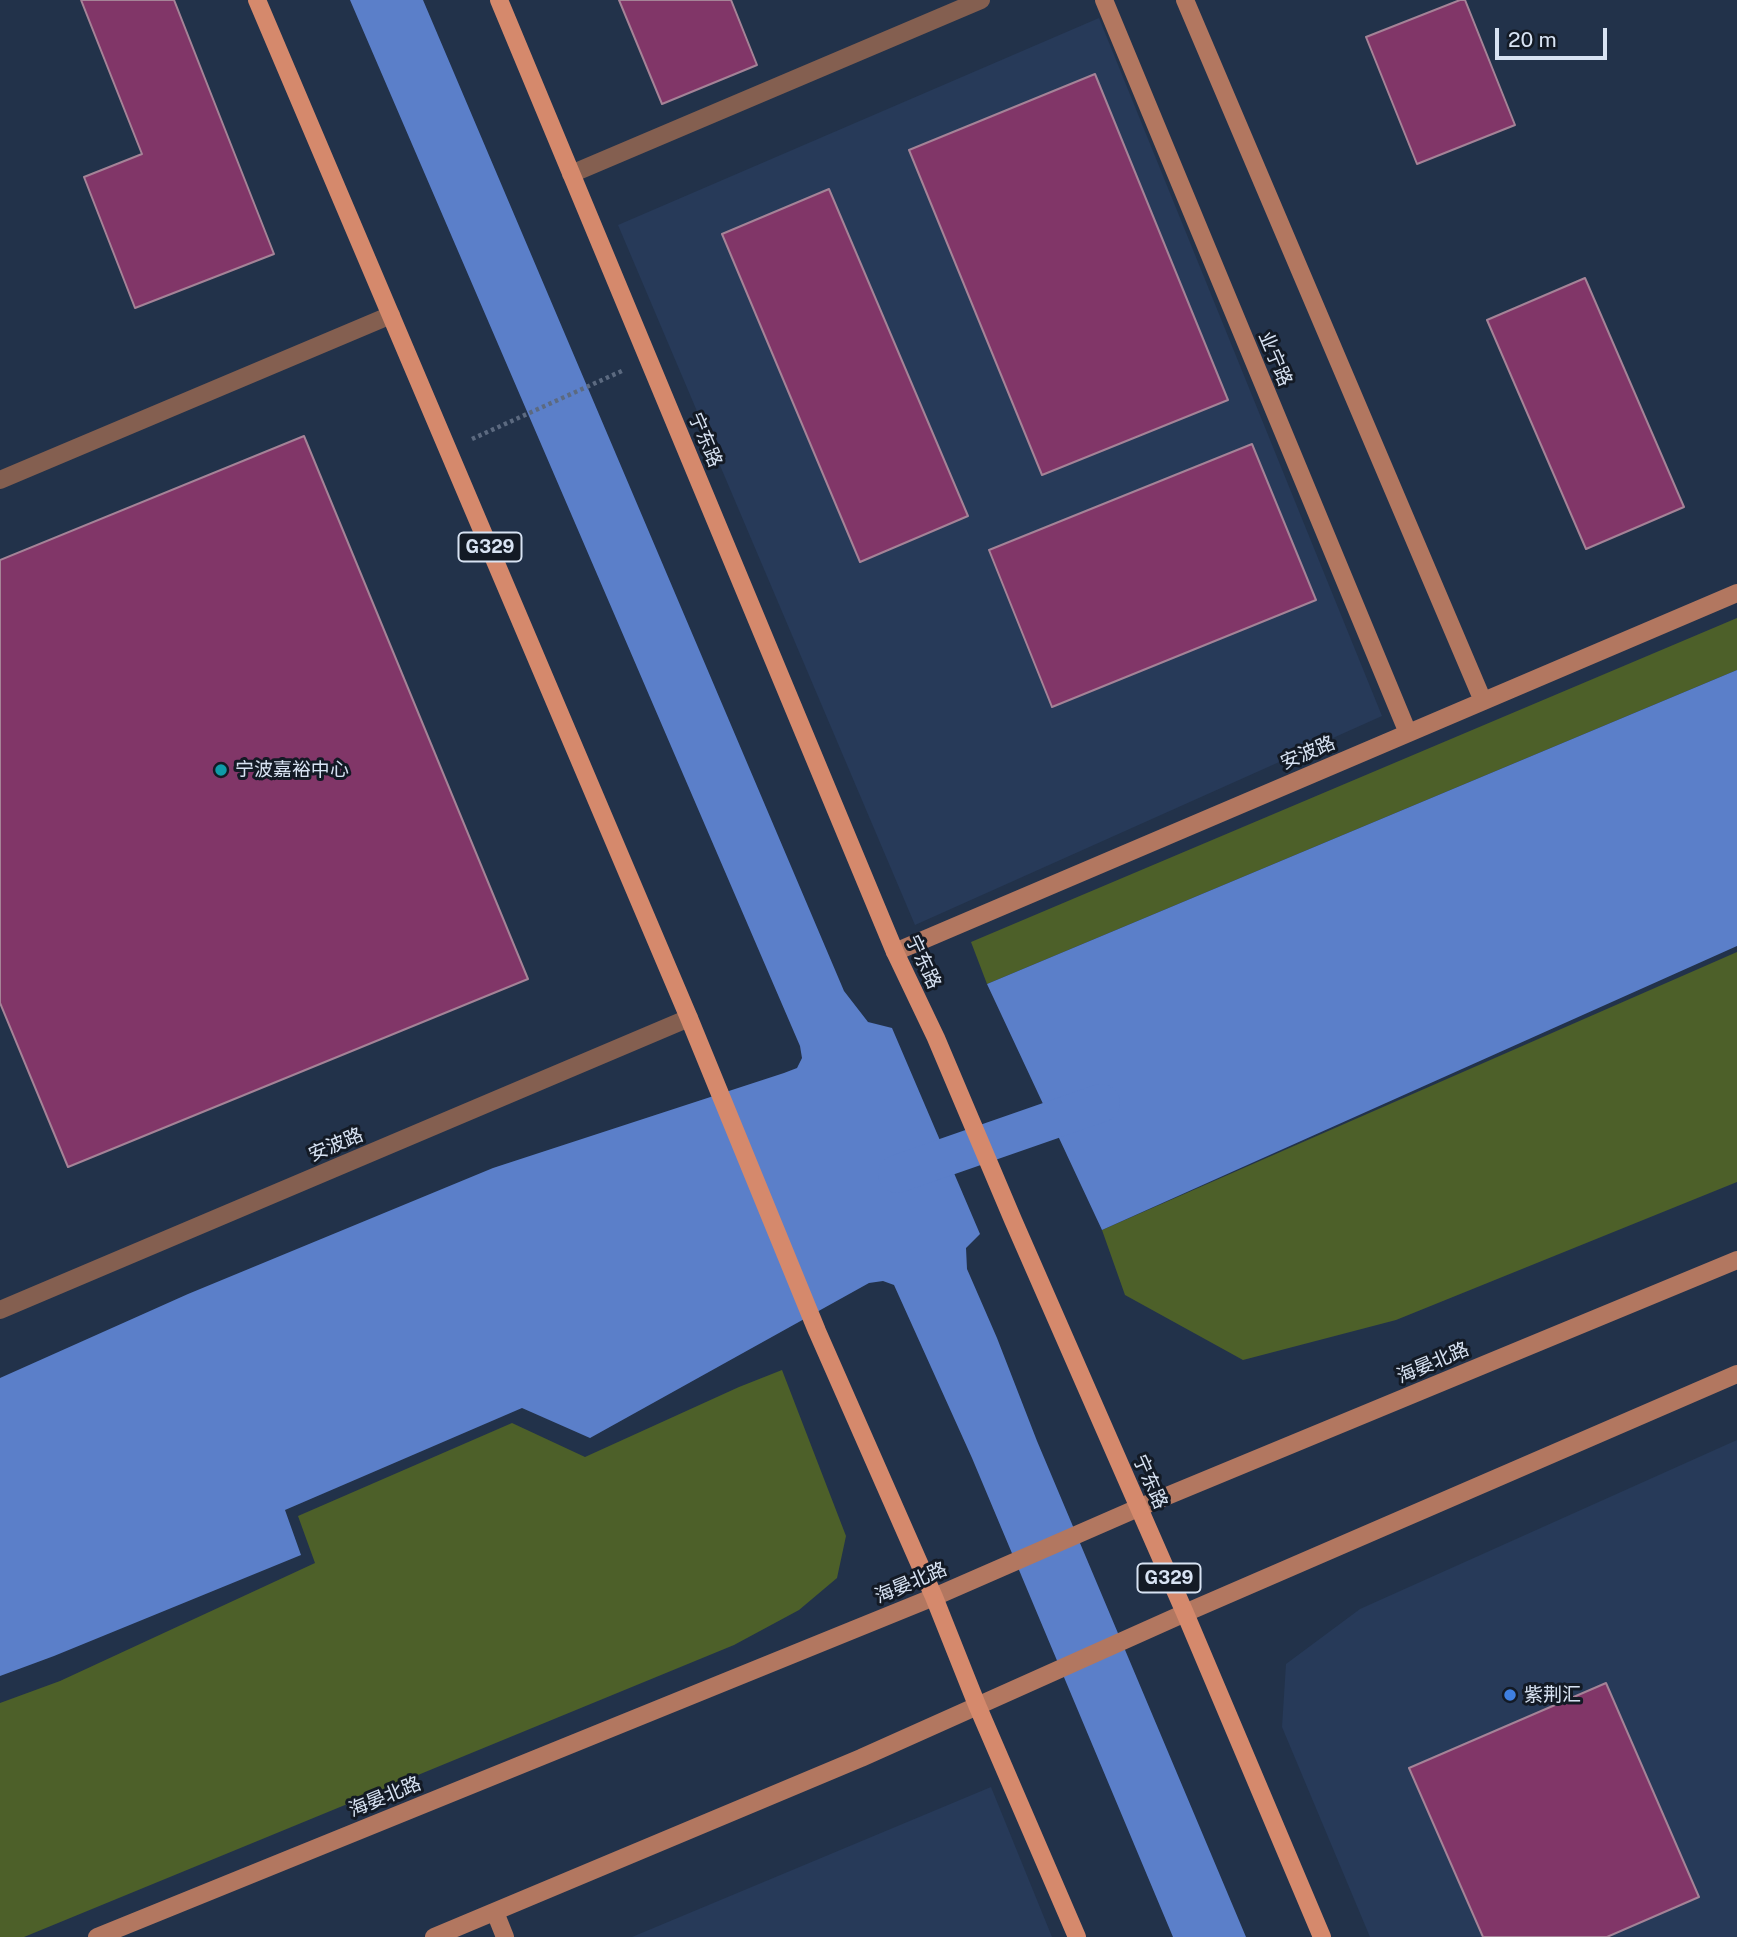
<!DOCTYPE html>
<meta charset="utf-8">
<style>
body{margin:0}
#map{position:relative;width:1737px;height:1937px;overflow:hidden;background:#22324a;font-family:"Public Sans",sans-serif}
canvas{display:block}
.scale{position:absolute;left:1495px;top:28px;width:112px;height:32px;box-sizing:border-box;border:4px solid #d8e3f3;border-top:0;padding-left:9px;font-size:21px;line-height:24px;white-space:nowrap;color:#d8e3f3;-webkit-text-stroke:5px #131a25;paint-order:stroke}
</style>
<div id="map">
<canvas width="1737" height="1937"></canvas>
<div class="scale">20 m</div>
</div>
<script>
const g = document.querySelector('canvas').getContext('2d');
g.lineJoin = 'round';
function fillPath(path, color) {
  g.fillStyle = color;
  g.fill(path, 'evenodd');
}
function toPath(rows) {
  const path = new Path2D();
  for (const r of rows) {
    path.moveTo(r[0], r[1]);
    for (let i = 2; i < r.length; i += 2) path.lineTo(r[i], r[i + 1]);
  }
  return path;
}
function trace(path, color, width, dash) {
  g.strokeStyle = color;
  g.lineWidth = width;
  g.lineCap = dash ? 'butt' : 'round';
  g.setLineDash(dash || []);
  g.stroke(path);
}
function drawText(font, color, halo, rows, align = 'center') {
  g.font = font + ' "Public Sans","Noto Sans SC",sans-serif';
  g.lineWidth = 6;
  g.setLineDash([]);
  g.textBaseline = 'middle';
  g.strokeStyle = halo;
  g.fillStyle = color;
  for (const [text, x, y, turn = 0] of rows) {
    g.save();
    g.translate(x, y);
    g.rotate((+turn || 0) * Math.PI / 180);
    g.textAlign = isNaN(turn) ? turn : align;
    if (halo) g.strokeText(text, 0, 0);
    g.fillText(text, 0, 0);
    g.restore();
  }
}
const built = toPath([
 [1099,18,1382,716,915,925,618,225],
 [1737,1440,1737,1937,1370,1937,1282,1727,1286,1664,1360,1609],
 [991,1787,1052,1937,632,1937]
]);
const green = toPath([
 [1737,618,1737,670,987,984,971,942],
 [1737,952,1737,1182,1396,1320,1243,1360,1125,1295,1102,1230],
 [782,1370,846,1536,837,1578,799,1610,734,1645,24,1937,0,1937,0,1703,60,1681,315,1563,298,1516,512,1423,585,1457,739,1387]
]);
const water = toPath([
 [350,0,423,0,844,991,868,1022,892,1028,980,1234,966,1248,967,1269,997,1338,1037,1441,1246,1937,1173,1937,972,1458,894,1285,883,1281,869,1283,590,1438,522,1408,285,1510,301,1555,54,1656,0,1676,0,1378,188,1294,493,1168,784,1073,797,1068,802,1058,800,1046],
 [1737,670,1737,946,1102,1230,987,984]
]);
const canal = toPath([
 [897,1174,1101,1103]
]);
const building = toPath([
 [81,0,174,0,274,254,135,308,84,177,142,154,81,0],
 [619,0,731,0,757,65,662,104,619,0],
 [1460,0,1465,0,1515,125,1417,164,1366,37,1460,0],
 [1095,74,1228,400,1042,475,909,150,1095,74],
 [829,189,968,516,860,562,722,234,829,189],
 [1585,278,1684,507,1586,549,1487,320,1585,278],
 [304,436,528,979,68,1167,0,1003,0,560,304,436],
 [1252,444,1316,600,1052,707,989,550,1252,444],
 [1606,1683,1699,1897,1607,1937,1483,1937,1409,1768,1606,1683]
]);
const path = toPath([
 [472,439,624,370]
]);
const street = toPath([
 [571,174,981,0],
 [0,480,391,315],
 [0,1310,689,1018]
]);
const secondary = toPath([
 [1104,0,1408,733],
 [1185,0,1483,701],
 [895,952,1737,593],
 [495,1912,505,1937],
 [97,1937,934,1597,1138,1508,1737,1260],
 [434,1937,861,1758,1185,1613,1737,1374]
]);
const primary = toPath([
 [257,0,689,1018,817,1331,934,1597,977,1705,1077,1937],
 [499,0,895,952,936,1038,1013,1220,1185,1613,1322,1937]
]);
const markers = [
 [221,770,7,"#0f9aa8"],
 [1510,1695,7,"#3f7fe0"]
];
const shields = [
 [490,547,63],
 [1169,1578,63]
];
const shieldNames = [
 ["G329",490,547],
 ["G329",1169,1578]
];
const streetNames = [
 ["业宁路",1275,359,67],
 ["宁东路",705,440,67],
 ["安波路",1308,753,-23],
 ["宁东路",923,962,65],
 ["安波路",336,1145,-23],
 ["海晏北路",1433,1363,-23],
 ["宁东路",1150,1482,66],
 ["海晏北路",911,1583,-23],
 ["海晏北路",385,1797,-22]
];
const poiNames = [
 ["宁波嘉裕中心",235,770],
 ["紫荆汇",1524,1695]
];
fillPath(built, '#273a59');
fillPath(green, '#4d6029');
fillPath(water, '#5b7fc9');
trace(canal, '#5b7fc9', 38);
fillPath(building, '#813668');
trace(building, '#a58397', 2);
trace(path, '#5c6a80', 4.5, [3.5, 3.5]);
trace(street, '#845f50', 18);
trace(secondary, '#b27760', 18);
trace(primary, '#d5896c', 18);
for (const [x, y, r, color] of markers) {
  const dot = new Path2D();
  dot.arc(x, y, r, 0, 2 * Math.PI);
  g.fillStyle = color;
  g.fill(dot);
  trace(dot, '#131a25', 2.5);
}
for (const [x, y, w] of shields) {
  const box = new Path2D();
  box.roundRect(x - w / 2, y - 14.5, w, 29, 5);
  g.fillStyle = '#131a25';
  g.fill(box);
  trace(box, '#d8e3f3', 2);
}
drawText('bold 18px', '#d8e3f3', null, shieldNames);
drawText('19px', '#d8e3f3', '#131a25', streetNames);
drawText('19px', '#d8e3f3', '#131a25', poiNames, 'left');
</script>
